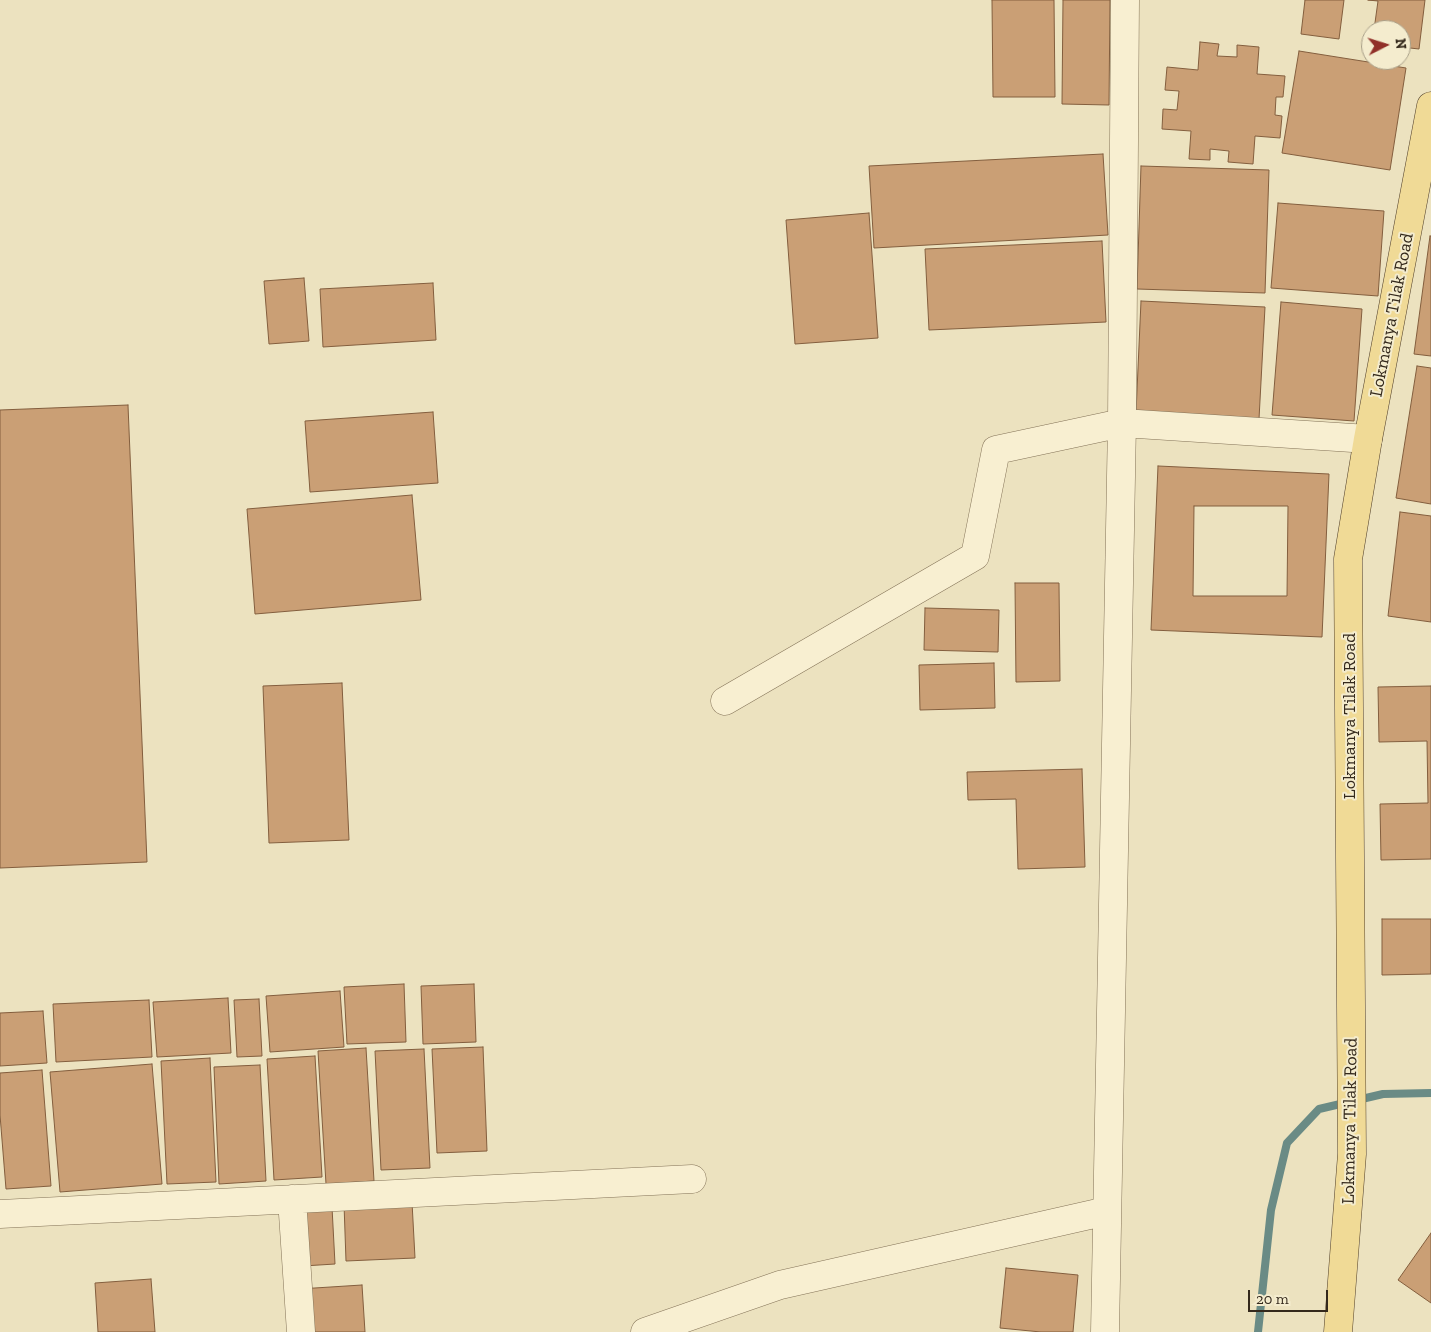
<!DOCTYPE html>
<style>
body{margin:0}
#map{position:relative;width:1431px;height:1332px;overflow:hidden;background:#ece2bf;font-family:"Zilla Slab",serif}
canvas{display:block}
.north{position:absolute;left:1361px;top:20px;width:50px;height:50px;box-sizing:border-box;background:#f4ecce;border:1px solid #a79e87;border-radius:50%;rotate:85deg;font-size:14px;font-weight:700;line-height:20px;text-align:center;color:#34291c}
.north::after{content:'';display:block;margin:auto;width:18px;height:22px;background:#913029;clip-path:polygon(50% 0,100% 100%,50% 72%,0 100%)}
.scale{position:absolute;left:1248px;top:1290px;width:80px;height:22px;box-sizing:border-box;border:2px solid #34291c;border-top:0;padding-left:6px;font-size:15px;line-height:18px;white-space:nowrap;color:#34291c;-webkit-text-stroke:4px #f4ecce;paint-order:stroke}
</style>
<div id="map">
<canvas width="1431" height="1332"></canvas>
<div class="north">N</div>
<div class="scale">20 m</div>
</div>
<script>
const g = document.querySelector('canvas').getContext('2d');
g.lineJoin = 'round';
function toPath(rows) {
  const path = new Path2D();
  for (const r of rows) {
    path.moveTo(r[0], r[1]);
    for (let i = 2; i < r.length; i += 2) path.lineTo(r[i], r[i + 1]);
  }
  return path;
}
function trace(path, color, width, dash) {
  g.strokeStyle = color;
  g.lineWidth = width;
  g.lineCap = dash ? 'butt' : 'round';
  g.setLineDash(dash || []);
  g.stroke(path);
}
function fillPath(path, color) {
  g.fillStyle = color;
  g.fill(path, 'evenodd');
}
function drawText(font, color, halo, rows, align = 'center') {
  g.font = font + ' "Zilla Slab",serif';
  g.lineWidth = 4;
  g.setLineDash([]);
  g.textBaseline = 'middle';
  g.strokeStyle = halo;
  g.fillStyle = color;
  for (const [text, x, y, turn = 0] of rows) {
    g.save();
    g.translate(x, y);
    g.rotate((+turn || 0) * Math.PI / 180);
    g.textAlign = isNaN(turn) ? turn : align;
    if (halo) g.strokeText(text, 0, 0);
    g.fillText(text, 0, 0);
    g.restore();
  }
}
const stream = toPath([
 [1258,1332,1271,1210,1287,1143,1319,1109,1383,1094,1431,1093]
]);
const building = toPath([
 [992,0,1054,0,1055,97,993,97,992,0],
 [1063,0,1110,0,1109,105,1062,104,1063,0],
 [1305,0,1344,0,1339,39,1301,34,1305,0],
 [1368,0,1425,0,1419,49,1401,47,1401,30,1374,30,1378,1,1368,0],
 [1200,42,1219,44,1217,56,1237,57,1237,45,1259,47,1257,74,1285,76,1283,97,1276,97,1275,115,1282,116,1280,138,1255,136,1253,164,1228,162,1229,151,1210,149,1210,160,1189,159,1191,131,1162,129,1163,109,1177,110,1179,91,1165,90,1167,67,1198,70,1200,42],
 [1299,51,1406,68,1390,170,1282,153,1299,51],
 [1103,154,1108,235,874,248,869,166,1103,154],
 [1141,166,1269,170,1265,293,1137,289,1141,166],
 [1278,203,1384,211,1378,296,1271,288,1278,203],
 [869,213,878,338,795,344,786,220,869,213],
 [1430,236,1431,236,1431,356,1414,354,1430,236],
 [1102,241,1106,322,929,330,925,249,1102,241],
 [304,278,309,341,269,344,264,281,304,278],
 [433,283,436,340,323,347,320,289,433,283],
 [1141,301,1265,307,1259,419,1136,413,1141,301],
 [1281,302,1362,309,1354,421,1272,415,1281,302],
 [1417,366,1431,368,1431,504,1396,498,1417,366],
 [128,405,147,862,0,868,0,410,128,405],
 [433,412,438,483,310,492,305,421,433,412],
 [1158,466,1329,474,1322,637,1151,630,1158,466],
 [1194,506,1288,506,1287,596,1193,596,1194,506],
 [412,495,421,600,255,614,247,509,412,495],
 [1400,512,1431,516,1431,622,1388,616,1400,512],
 [1015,583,1059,583,1060,681,1016,682,1015,583],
 [925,608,999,610,998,652,924,650,925,608],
 [994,663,995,708,920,710,919,665,994,663],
 [342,683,349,840,269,843,263,686,342,683],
 [1431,686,1431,859,1381,860,1380,804,1428,803,1427,741,1379,742,1378,687,1431,686],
 [1082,769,1085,867,1018,869,1016,799,968,800,967,772,1082,769],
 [1382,919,1431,919,1431,974,1382,975,1382,919],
 [404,984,406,1042,347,1044,344,987,404,984],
 [474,984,476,1042,423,1044,421,986,474,984],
 [340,991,344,1047,270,1052,266,996,340,991],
 [228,998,231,1053,157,1057,153,1002,228,998],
 [259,999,262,1056,237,1057,234,1000,259,999],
 [149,1000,152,1057,56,1062,53,1004,149,1000],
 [43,1011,47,1063,0,1066,0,1013,43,1011],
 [483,1047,487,1151,437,1153,432,1049,483,1047],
 [366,1048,374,1181,326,1184,318,1051,366,1048],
 [424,1049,430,1168,381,1170,375,1051,424,1049],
 [315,1056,322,1177,274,1180,267,1059,315,1056],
 [210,1058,216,1182,167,1184,161,1061,210,1058],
 [152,1064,162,1184,60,1192,50,1072,152,1064],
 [260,1065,266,1181,219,1184,214,1067,260,1065],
 [42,1070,51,1186,6,1189,0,1115,0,1073,42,1070],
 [412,1202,415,1258,346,1261,344,1204,412,1202],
 [332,1207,335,1264,303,1266,300,1209,332,1207],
 [1431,1233,1431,1303,1398,1280,1431,1233],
 [1006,1268,1078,1275,1073,1332,1041,1332,1000,1328,1006,1268],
 [151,1279,155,1332,98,1332,95,1283,151,1279],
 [362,1285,365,1332,302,1332,299,1289,362,1285]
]);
const minor = toPath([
 [725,701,975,556,996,450,1122,423,1368,439],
 [292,1199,301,1332],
 [0,1214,692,1179],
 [645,1332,780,1285,1107,1211],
 [1105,1332,1122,423,1125,0]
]);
const major = toPath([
 [1338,1332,1352,1154,1348,559,1368,439,1431,106]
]);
const streetNames = [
 ["Lokmanya Tilak Road",1392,315,-79],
 ["Lokmanya Tilak Road",1350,716,-90],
 ["Lokmanya Tilak Road",1350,1121,-89]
];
trace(stream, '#6a8b85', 8);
fillPath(building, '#ca9f75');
trace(building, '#835e3e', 1);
trace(minor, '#847358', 29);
trace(major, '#52402c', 29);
trace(minor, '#f8efd1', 28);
trace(major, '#f0da96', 28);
drawText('18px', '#34291c', '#f4ecce', streetNames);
</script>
